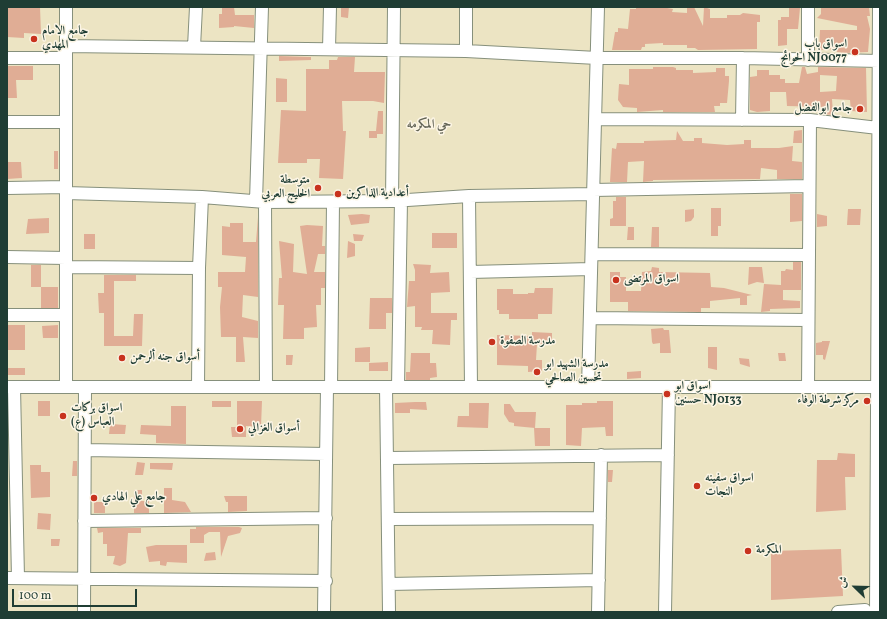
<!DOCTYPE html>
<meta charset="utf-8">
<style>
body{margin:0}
#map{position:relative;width:887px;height:619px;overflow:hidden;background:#ece4c3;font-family:Vollkorn,Amiri,serif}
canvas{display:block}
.frame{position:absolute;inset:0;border:8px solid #1f3d34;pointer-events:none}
.north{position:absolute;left:835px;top:567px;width:40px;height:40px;-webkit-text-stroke:3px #fcf5e5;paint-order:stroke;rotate:293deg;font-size:11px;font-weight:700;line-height:16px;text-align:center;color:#1f3d34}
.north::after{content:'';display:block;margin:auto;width:14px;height:18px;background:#1f3d34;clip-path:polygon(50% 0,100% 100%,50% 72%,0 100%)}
.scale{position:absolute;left:12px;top:589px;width:125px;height:18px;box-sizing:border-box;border:2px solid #1f3d34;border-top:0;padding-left:5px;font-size:12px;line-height:14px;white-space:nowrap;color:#1f3d34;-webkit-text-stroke:3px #fcf5e5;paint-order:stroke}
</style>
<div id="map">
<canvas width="887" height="619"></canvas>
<div class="frame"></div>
<div class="north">ش</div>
<div class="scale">100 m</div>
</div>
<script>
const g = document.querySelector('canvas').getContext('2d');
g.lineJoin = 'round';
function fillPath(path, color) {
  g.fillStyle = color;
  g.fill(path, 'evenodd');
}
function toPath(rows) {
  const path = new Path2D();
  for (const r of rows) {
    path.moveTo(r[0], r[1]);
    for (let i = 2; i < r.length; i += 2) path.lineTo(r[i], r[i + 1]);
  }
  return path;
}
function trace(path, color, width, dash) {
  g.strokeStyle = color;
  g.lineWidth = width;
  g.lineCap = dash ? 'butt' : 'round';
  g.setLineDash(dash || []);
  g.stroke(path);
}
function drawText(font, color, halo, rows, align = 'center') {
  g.font = font + ' Vollkorn,Amiri,serif';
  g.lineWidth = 3;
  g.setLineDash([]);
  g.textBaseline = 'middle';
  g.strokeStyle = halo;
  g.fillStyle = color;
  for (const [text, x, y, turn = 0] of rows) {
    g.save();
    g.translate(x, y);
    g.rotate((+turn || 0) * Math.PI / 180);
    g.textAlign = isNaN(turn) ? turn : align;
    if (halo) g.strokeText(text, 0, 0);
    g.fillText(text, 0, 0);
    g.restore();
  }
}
const building = toPath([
 [7,7,40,7,41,34,24,33,24,38,7,37],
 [222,7,234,7,235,15,254,15,254,28,234,26,234,27,219,28,219,14,222,14],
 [341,7,349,7,348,18,341,17],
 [636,7,661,7,673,9,672,12,687,13,687,7,694,7,703,26,704,7,710,9,710,18,727,18,727,15,740,15,743,13,760,15,760,22,757,22,757,49,698,50,695,48,687,48,687,45,663,45,663,43,645,44,645,47,642,47,641,50,612,50,615,32,618,32,618,28,628,29,630,9,636,9],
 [789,7,800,8,798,29,787,29,787,45,778,46,778,20,781,20,781,17,789,17],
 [821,7,869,7,870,16,867,16,870,29,868,52,845,53,837,52,836,49,819,50,820,30,857,30,857,26,817,18,821,14],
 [279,56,311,57,311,60,279,61],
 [338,57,355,57,354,72,385,72,384,103,373,101,342,101,343,131,346,131,343,179,319,178,320,159,307,159,307,163,278,163,281,110,306,111,306,69,329,69,329,60,337,60],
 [7,66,33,66,33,80,16,80,17,98,7,98],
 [653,67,673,67,676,68,676,70,693,70,693,73,716,72,716,68,725,68,725,76,729,76,729,81,727,103,720,103,720,106,714,106,715,112,663,112,663,110,637,112,637,108,623,107,618,100,619,84,629,85,629,69,653,69],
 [802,67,805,67,807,74,818,72,818,67,866,68,867,112,851,111,850,100,832,99,833,115,823,114,823,107,787,106,786,92,770,92,770,111,757,112,750,110,750,77,757,76,757,70,769,70,769,75,780,75,780,79,785,79,785,83,799,83],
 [820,75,837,76,836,91,820,92],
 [276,78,287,79,287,102,276,102],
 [378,111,383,111,383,134,377,134,377,138,369,138,369,131,376,131],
 [802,130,802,143,793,143,794,131],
 [677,131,683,141,694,141,694,138,702,138,702,143,727,145,744,144,744,140,751,140,751,148,779,148,793,146,792,161,802,162,802,179,777,179,777,170,761,168,760,179,653,180,653,181,643,182,644,161,628,162,627,182,610,182,612,148,616,149,617,143,644,143,644,141,676,140],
 [54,151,58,151,58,169,54,169],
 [7,162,21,162,22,178,7,179],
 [790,194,802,194,802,221,790,222],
 [616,197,626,197,626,226,610,226,610,219,613,218,613,201,616,201],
 [711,208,721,208,721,226,718,226,718,236,711,236],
 [694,209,694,217,691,221,685,222,685,210],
 [848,209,861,209,860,225,847,225],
 [362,214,370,215,369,223,351,225,348,215],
 [817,214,827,216,827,226,817,227],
 [258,217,258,297,243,295,242,317,258,321,258,338,243,337,245,362,236,362,236,337,221,337,220,307,222,287,218,287,218,272,245,272,246,257,222,255,222,226,230,227,230,223,243,223,243,242,256,242],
 [49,218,49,233,26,234,28,219],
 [307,225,323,226,322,246,325,246,325,254,318,254,314,272,325,272,325,288,321,288,321,305,316,305,317,327,304,328,304,339,283,339,284,305,278,305,279,278,282,278,279,241,294,244,293,272,307,274,300,226],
 [628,227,634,227,634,240,627,240],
 [652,227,659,227,659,247,651,247],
 [432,233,457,233,457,248,432,248],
 [84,234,95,234,95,249,84,249],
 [353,234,364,235,362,241,354,241],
 [348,241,355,244,355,256,347,258],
 [793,262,801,262,801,290,783,290,783,300,800,301,800,308,770,309,770,311,761,312,764,284,781,285,781,271,785,271,786,269,793,270],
 [413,264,431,265,430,273,449,272,450,292,431,293,431,313,457,313,457,320,451,320,450,345,432,344,433,330,421,330,422,327,415,327,415,306,407,307,409,281,415,281,415,270],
 [31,265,41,265,41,287,31,287],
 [652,267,659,268,659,272,710,273,711,287,724,288,752,295,747,296,747,305,740,305,740,298,710,301,710,308,701,308,701,312,628,311,628,302,610,302,610,272,620,272,620,277,626,277,626,291,641,291,642,272,651,271],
 [749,267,762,267,764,283,757,282,748,285],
 [104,275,136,275,136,281,114,281,114,336,133,336,134,314,143,314,142,346,104,346,104,313,99,313,98,293,104,293],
 [41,287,58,287,58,308,41,308],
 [535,288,553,288,552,314,538,314,538,319,509,319,509,314,499,314,499,310,497,310,497,289,513,289,513,294,528,294,528,293,534,293],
 [370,298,392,298,392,313,386,313,386,329,369,329],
 [8,325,25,325,25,350,8,350],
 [58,325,58,338,43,338,42,326],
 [663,328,664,330,669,330,671,353,660,353,660,343,653,344,652,342,651,329],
 [532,332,552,333,552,344,537,344,536,360,542,360,542,371,528,372,528,366,497,365,497,335,532,336],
 [822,341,830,341,825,360,823,359,823,355,816,355,816,343,822,342],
 [370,347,370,362,355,362,355,348],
 [708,347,717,347,717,370,708,368],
 [411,353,430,353,430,363,436,363,437,377,430,378,430,380,406,380,406,372,410,372],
 [778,353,785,353,786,361,779,361],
 [286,355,293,355,292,365,286,365],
 [739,358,749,359,750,367,740,364],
 [388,362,388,371,369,371,369,363],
 [8,368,25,368,25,375,8,375],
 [641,371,641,378,627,379,627,372],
 [38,401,50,401,50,416,38,416],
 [212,401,231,401,231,407,212,407],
 [237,401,262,401,261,427,246,426,246,437,232,437,231,427,237,427],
 [597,401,613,401,613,436,606,436,605,427,582,428,581,446,566,445,566,405,582,405,582,403,597,403],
 [415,402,426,402,427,410,410,409,410,413,395,413,395,403],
 [469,403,489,403,488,428,457,427,458,416,469,416],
 [504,404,510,404,515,412,536,412,535,428,514,426,514,423,509,422,504,414],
 [171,406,186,406,186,444,156,443,156,435,140,434,141,425,171,426],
 [110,424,126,425,125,434,109,434],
 [534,428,550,428,550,446,535,446],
 [838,453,855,454,855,477,845,477,846,510,816,512,817,460,837,460],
 [73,461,77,461,77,476,72,476],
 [137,462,145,463,143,475,135,475],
 [150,463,173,463,172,470,150,469],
 [30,465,41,465,41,472,50,472,50,497,31,498],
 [608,470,613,470,612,482,608,482],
 [164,488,172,488,172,500,185,502,191,512,164,513],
 [134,490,142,490,142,501,149,501,149,513,134,513],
 [224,496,247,496,247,511,228,512,228,502,226,502],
 [94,502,105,502,105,513,94,513],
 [38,513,51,514,50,530,37,529],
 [196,527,239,527,242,528,240,533,228,536,221,557,220,532,209,532,204,535,204,543,190,543,190,529,196,529],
 [97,528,141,528,141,533,128,533,126,563,120,566,113,564,115,556,107,556,107,544,103,544,103,532,98,533],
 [51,539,60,539,59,546,51,546],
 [156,545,187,545,187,563,167,562,166,566,160,565,160,561,149,562,146,547],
 [841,549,843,596,771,600,771,551],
 [215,552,216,560,204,561,206,553]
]);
const minor = toPath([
 [466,7,466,51],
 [66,46,466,51,597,58,743,58,879,61],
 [194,47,196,7],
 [329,49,330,7],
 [7,58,66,58],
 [808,60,808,7],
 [595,119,810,120,878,128],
 [742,120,743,58],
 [7,122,66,122],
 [7,188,66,187],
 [593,190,808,186],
 [66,193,202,197,265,202,392,201,469,196],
 [256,201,262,7],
 [392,201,394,7],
 [265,202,266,387],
 [592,254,809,255],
 [7,257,66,258],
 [66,267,199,268],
 [470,272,591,269],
 [7,315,66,315],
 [590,318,808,320],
 [7,387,878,387],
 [14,387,18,578],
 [66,387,66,7],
 [198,387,199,268,202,197],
 [331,387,333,202],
 [386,387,389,612],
 [398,387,401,200],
 [471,387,469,196,593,194],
 [588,387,598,7],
 [808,387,810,120],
 [85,450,326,454],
 [389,458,668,455],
 [389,519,600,518],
 [84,521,326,518],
 [7,578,326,581],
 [389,584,599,580],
 [84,612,85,387],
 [324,612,327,387],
 [598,612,601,455],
 [665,612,669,387],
 [838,612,865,610],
 [876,612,879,7]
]);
const markers = [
 [34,39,4,"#c8321e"],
 [855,52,4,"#c8321e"],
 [860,109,4,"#c8321e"],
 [318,188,4,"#c8321e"],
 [338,194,4,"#c8321e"],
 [616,280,4,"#c8321e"],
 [492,342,4,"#c8321e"],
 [122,358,4,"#c8321e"],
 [537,372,4,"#c8321e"],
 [667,394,4,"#c8321e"],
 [867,401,4,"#c8321e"],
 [63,416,4,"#c8321e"],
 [240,429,4,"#c8321e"],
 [697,486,4,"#c8321e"],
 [94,498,4,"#c8321e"],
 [748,551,4,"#c8321e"]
];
const poiNames = [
 ["جامع الامام",42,32],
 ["المهدي",42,46],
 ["اسواق باب",847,45,"right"],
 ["الحوائج NJ0077",847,59,"right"],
 ["جامع ابوالفضل",852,109,"right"],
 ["متوسطة",310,181,"right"],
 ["الخليج العربي",310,195,"right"],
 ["أعدادية الذاكرين",346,194],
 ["اسواق المرتضى",624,280],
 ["مدرسة الصفوة",500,342],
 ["أسواق جنه ألرحمن",130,358],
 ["مدرسة الشهيد ابو",545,365],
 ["تحسين الصالحي",545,379],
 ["اسواق ابو",675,387],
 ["حسنين NJ0133",675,401],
 ["مركز شرطة الوفاء",859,401,"right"],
 ["اسواق بركات",71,409],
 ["العباس (ع)",71,423],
 ["أسواق الغزالي",248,429],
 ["اسواق سفينه",705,479],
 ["النجات",705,493],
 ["جامع علي الهادي",102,498],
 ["المكرمة",756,551]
];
const neighbourhoodNames = [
 ["حي المكرمه",429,126]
];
fillPath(building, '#e0ad95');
trace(minor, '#86907c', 14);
trace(minor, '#fff', 12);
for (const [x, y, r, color] of markers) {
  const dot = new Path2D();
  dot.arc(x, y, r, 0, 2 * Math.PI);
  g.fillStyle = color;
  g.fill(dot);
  trace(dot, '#fcf5e5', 1.5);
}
drawText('bold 12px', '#1f3d34', '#fcf5e5', poiNames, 'left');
drawText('bold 13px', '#636456', '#fcf5e5', neighbourhoodNames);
</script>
